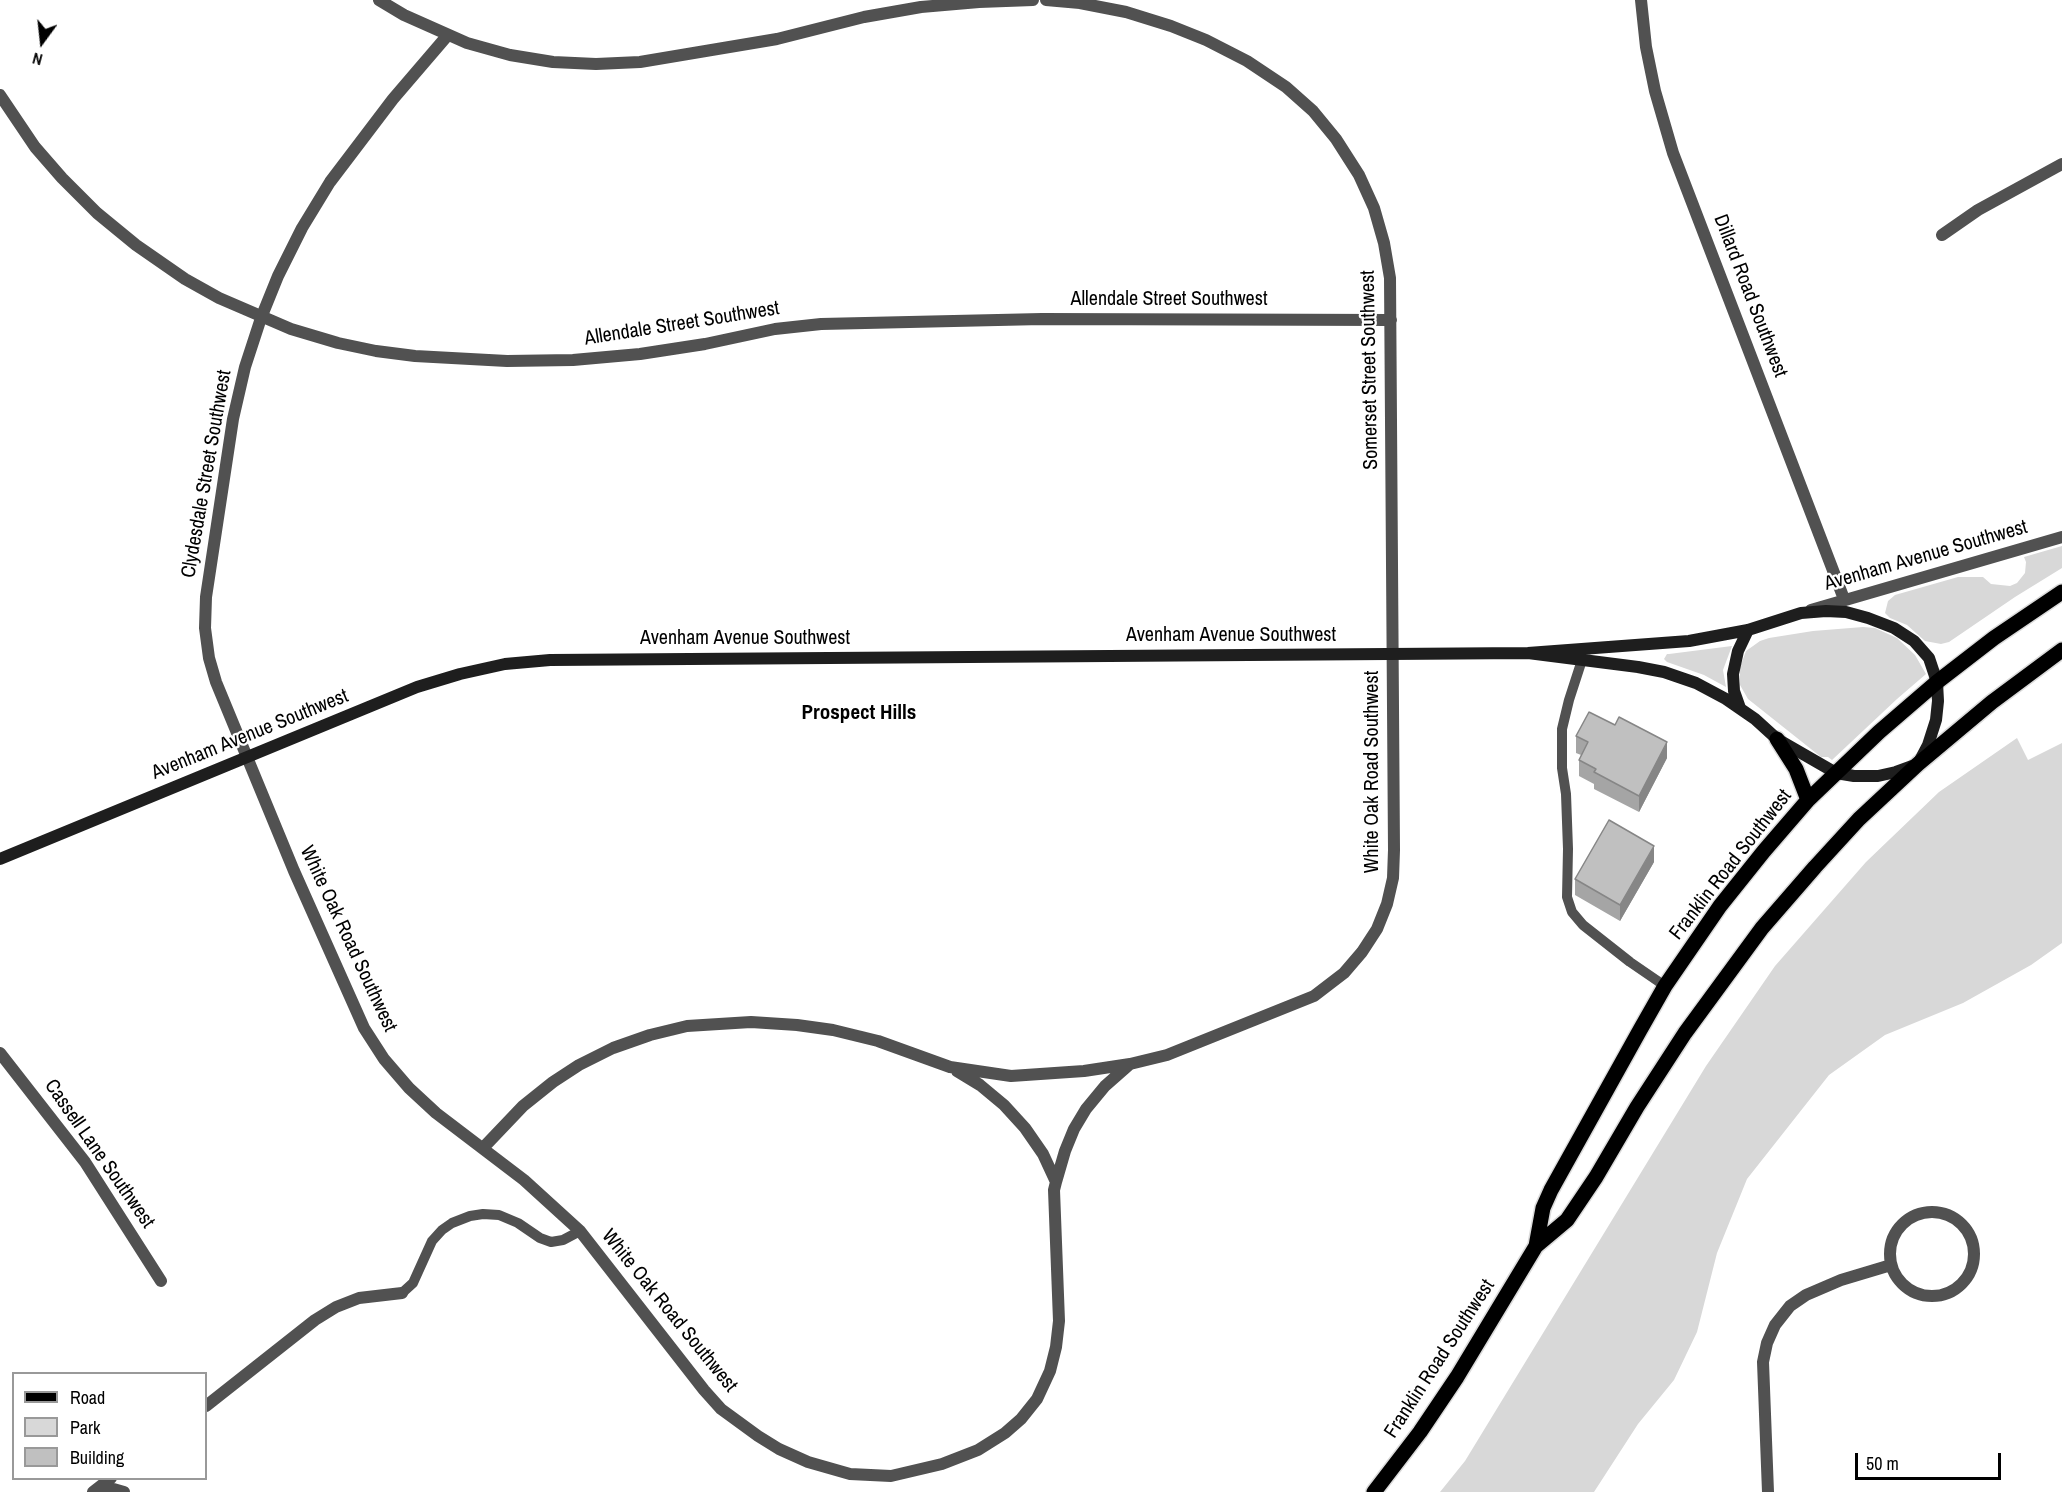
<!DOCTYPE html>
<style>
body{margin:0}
#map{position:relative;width:2062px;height:1492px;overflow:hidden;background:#fff;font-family:"Archivo Narrow",sans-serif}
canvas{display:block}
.legend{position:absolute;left:12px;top:1372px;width:195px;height:108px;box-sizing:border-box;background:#fff;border:2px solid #999;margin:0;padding:8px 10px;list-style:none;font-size:18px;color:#000}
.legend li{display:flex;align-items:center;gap:12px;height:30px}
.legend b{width:30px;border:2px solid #999}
.north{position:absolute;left:12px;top:12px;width:60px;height:60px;-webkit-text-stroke:4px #fff;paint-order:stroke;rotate:195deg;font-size:16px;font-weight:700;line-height:24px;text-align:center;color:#000}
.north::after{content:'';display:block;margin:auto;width:21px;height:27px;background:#000;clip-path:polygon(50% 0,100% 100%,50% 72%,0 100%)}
.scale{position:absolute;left:1855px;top:1453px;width:146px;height:27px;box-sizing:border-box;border:3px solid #000;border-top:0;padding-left:8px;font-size:18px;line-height:21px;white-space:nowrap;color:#000;-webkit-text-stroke:4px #fff;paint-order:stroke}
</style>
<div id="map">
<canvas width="2062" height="1492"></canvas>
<ul class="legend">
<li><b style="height:8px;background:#000"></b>Road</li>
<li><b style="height:16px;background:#d8d8d8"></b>Park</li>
<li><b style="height:16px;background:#c0c0c0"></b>Building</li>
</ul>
<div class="north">N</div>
<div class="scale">50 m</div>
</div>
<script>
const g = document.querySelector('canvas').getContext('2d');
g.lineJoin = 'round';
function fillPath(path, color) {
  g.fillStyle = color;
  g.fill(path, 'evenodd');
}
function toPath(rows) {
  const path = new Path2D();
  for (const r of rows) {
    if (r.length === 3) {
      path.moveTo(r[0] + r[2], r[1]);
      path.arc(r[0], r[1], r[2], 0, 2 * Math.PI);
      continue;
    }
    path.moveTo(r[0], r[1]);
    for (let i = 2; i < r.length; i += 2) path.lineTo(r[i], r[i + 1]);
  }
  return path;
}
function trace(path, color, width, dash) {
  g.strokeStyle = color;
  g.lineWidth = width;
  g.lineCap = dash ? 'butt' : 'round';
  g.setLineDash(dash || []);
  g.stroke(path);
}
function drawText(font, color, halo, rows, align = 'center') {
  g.font = font + ' "Archivo Narrow",sans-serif';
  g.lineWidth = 4.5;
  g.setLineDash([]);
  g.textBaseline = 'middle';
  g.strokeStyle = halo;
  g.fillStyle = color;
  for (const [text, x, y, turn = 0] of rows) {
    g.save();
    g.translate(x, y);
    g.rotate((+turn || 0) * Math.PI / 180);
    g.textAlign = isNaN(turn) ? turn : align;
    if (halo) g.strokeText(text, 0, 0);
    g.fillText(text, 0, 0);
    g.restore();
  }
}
const green = toPath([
 [2062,546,2062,568,2015,597,1949,642,1941,644,1925,641,1907,625,1890,618,1885,613,1888,601,1895,595,1958,577,1983,577,1991,584,2010,586,2017,583,2025,573,2026,562,2024,557],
 [1863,627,1875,628,1897,638,1915,655,1926,674,1897,699,1832,760,1828,757,1821,757,1748,699,1740,685,1740,667,1746,651,1760,641,1769,638,1813,631],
 [1732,646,1723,670,1726,687,1704,675,1667,662,1664,659,1667,654,1669,654],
 [2017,738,2028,760,2062,743,2062,943,2031,965,1963,1003,1885,1035,1829,1075,1747,1179,1717,1253,1697,1332,1674,1380,1638,1424,1594,1492,1440,1492,1465,1461,1706,1066,1775,966,1866,862,1939,792]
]);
const lane = toPath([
 [1582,660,1569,700,1562,729,1562,768,1566,794,1568,849,1567,897,1572,912,1583,925,1630,962,1665,986],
 [402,1293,413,1283,432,1241,442,1230,452,1223,470,1216,483,1214,499,1215,518,1223,540,1238,551,1242,563,1240,580,1231]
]);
const street = toPath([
 [379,0,404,15,467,43,510,55,553,62,596,64,640,62,777,39,864,17,921,7,979,2,1033,0],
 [1641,0,1646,47,1655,91,1673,153,1844,599],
 [447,36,393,99,330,182,302,228,278,276,261,318,245,367,233,419,206,597,205,628,209,658,216,682,294,871,364,1028,384,1059,409,1088,436,1113,524,1180,580,1231,704,1390,721,1409,758,1436,779,1449,808,1462,850,1474,891,1476,942,1464,978,1450,1005,1433,1021,1419,1037,1399,1050,1371,1056,1347,1059,1321,1054,1190,1056,1182,1065,1151,1074,1129,1086,1109,1105,1086,1130,1064,1167,1055,1314,996,1344,973,1362,952,1377,929,1387,904,1393,878,1394,850,1390,278,1384,243,1374,208,1359,175,1336,139,1313,111,1286,87,1247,61,1206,40,1171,26,1126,12,1080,3,1046,0],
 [0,95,35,147,62,178,97,213,136,245,185,279,219,298,291,329,338,343,376,351,415,356,507,361,573,360,640,354,705,344,775,329,821,324,1042,319,1391,320],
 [1942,235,1978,210,2062,164],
 [1811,610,2062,537],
 [0,1053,85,1162,161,1281],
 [957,1071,980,1085,1004,1105,1025,1128,1043,1154,1056,1182],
 [483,1148,523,1106,553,1082,579,1065,613,1048,650,1035,687,1026,751,1022,797,1025,833,1030,878,1041,950,1067,1011,1076,1084,1071,1130,1064],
 [1932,1254,42],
 [206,1406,315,1320,336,1307,359,1298,402,1293],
 [103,1486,124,1492],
 [93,1492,111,1478],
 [1768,1492,1763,1362,1767,1343,1775,1325,1790,1306,1806,1295,1841,1280,1891,1265]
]);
const secondary = toPath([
 [1740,708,1734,691,1733,674,1738,651,1748,630],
 [0,859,417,687,460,674,505,664,550,660,1528,653,1689,641,1748,630,1801,613,1826,611,1846,612,1868,618,1894,628,1914,641,1929,658,1937,682,1938,701,1936,720,1928,745,1918,764,1896,772,1878,776,1854,776,1836,773,1777,739,1755,719,1726,699,1696,683,1664,672,1638,667,1528,653]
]);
const primary = toPath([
 [1777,739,1796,769,1808,800],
 [1536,1246,1543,1208,1551,1190,1640,1030,1665,986,1720,906,1764,851,1808,800,1879,732,1937,682,1994,638,2062,592],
 [1374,1492,1420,1432,1457,1377,1536,1246,1567,1220,1596,1177,1637,1107,1685,1033,1762,928,1815,867,1859,819,1918,764,1992,702,2062,650]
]);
const wall = toPath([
 [1576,736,1667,758,1639,812,1594,789,1594,784,1579,776,1579,760,1581,755,1576,753],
 [1654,862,1620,921,1575,895,1575,879]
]);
const shadedWall = toPath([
 [1667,742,1667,758,1639,812,1639,796],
 [1654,846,1654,862,1620,921,1620,905]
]);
const building = toPath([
 [1589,712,1615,725,1619,717,1667,742,1639,796,1594,772,1596,769,1579,760,1588,742,1576,736,1589,712],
 [1609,820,1654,846,1620,905,1575,879,1609,820]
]);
const streetNames = [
 ["Dillard Road Southwest",1750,296,69],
 ["Allendale Street Southwest",1169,300],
 ["Allendale Street Southwest",682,324,-9],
 ["Somerset Street Southwest",1370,370,-91],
 ["Clydesdale Street Southwest",207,474,-80],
 ["Avenham Avenue Southwest",1926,556,-16],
 ["Avenham Avenue Southwest",1231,636],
 ["Avenham Avenue Southwest",745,639],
 ["Avenham Avenue Southwest",250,735,-22],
 ["White Oak Road Southwest",1373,772,-90],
 ["Franklin Road Southwest",1731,865,-52],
 ["White Oak Road Southwest",348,939,65],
 ["Cassell Lane Southwest",99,1154,55],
 ["White Oak Road Southwest",669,1311,51],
 ["Franklin Road Southwest",1440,1359,-57]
];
const neighbourhoodNames = [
 ["Prospect Hills",859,713]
];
fillPath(green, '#d8d8d8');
trace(primary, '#dbdbdb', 18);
trace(lane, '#515151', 10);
trace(street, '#515151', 12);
trace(secondary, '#1e1e1e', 12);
trace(primary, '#000', 15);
fillPath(wall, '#a5a5a5');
fillPath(shadedWall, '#868686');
fillPath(building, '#c0c0c0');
trace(building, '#868686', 1.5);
drawText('20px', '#000', '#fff', streetNames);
drawText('bold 21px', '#000', '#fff', neighbourhoodNames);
</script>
